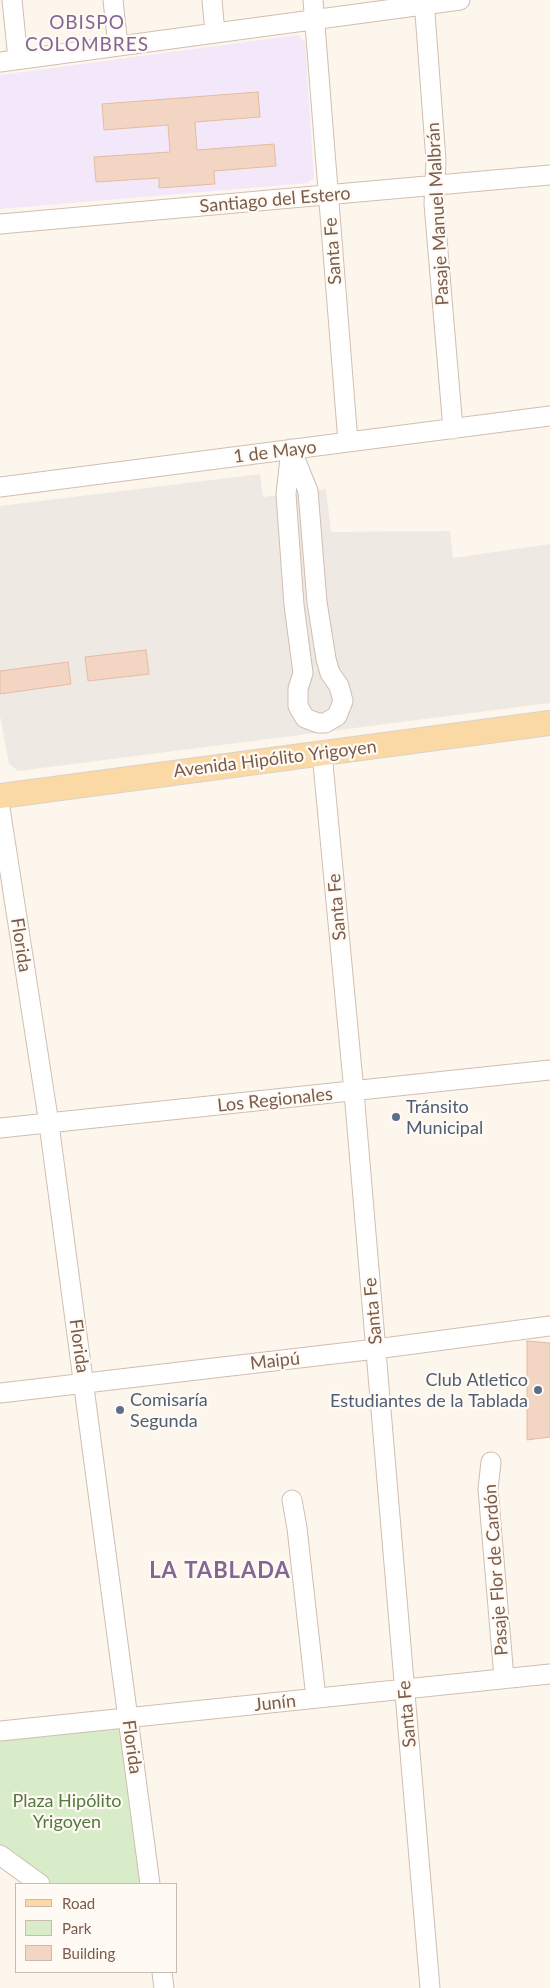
<!DOCTYPE html>
<meta charset="utf-8">
<style>
body{margin:0}
#map{position:relative;width:550px;height:1988px;overflow:hidden;background:#fdf6ec;font-family:Lato,sans-serif}
canvas{display:block}
.legend{position:absolute;left:15px;top:1883px;width:162px;height:90px;box-sizing:border-box;background:#fffaf3;border:1px solid #cabbb1;margin:0;padding:6px 9px;list-style:none;font-size:15px;color:#7a5c4d}
.legend li{display:flex;align-items:center;gap:10px;height:25px}
.legend b{width:25px;border:1px solid #cabbb1}
</style>
<div id="map">
<canvas width="550" height="1988"></canvas>
<ul class="legend">
<li><b style="height:6px;background:#fbd9a5"></b>Road</li>
<li><b style="height:14px;background:#d8ecc9"></b>Park</li>
<li><b style="height:14px;background:#f3d5c3"></b>Building</li>
</ul>
</div>
<script>
const g = document.querySelector('canvas').getContext('2d');
g.lineJoin = 'round';
function fillPath(path, color) {
  g.fillStyle = color;
  g.fill(path, 'evenodd');
}
function toPath(rows) {
  const path = new Path2D();
  for (const r of rows) {
    path.moveTo(r[0], r[1]);
    for (let i = 2; i < r.length; i += 2) path.lineTo(r[i], r[i + 1]);
  }
  return path;
}
function trace(path, color, width, dash) {
  g.strokeStyle = color;
  g.lineWidth = width;
  g.lineCap = dash ? 'butt' : 'round';
  g.setLineDash(dash || []);
  g.stroke(path);
}
function drawText(font, color, halo, rows, align = 'center') {
  g.font = font + ' Lato,sans-serif';
  g.lineWidth = 4.5;
  g.setLineDash([]);
  g.textBaseline = 'middle';
  g.strokeStyle = halo;
  g.fillStyle = color;
  for (const [text, x, y, turn = 0] of rows) {
    g.save();
    g.translate(x, y);
    g.rotate((+turn || 0) * Math.PI / 180);
    g.textAlign = isNaN(turn) ? turn : align;
    if (halo) g.strokeText(text, 0, 0);
    g.fillText(text, 0, 0);
    g.restore();
  }
}
const industrial = toPath([
 [260,474,263,497,326,489,331,532,450,531,453,558,550,544,550,703,18,771,9,764,0,716,0,506]
]);
const education = toPath([
 [298,35,305,42,314,178,308,183,0,209,0,75]
]);
const green = toPath([
 [116,1728,125,1736,144,1884,50,1884,0,1847,0,1740]
]);
const building = toPath([
 [258,92,260,117,195,122,197,150,274,144,276,166,214,171,215,184,159,188,159,178,96,182,94,157,170,152,168,125,104,130,102,104,258,92],
 [146,650,149,674,88,681,85,657,146,650],
 [68,662,71,684,0,694,0,671,68,662],
 [527,1341,550,1343,550,1437,527,1440,527,1341]
]);
const minor = toPath([
 [12,0,18,59],
 [113,0,118,46],
 [212,0,215,33],
 [313,0,348,442],
 [424,0,436,160,434,204,453,429],
 [0,62,460,0],
 [0,224,550,175],
 [291,449,308,491,317,602,326,659,330,673,339,686,343,701,337,716,325,723,318,723,305,718,298,706,298,689,303,673,294,605,286,494,291,449],
 [0,487,550,416],
 [322,753,354,1092,430,1988],
 [0,808,49,1124,150,1884],
 [0,1128,550,1070],
 [0,1393,376,1349,550,1326],
 [491,1462,488,1489,504,1678],
 [292,1500,297,1528,316,1698],
 [0,1731,550,1674],
 [0,1855,40,1884],
 [162,1972,164,1988]
]);
const major = toPath([
 [0,796,550,723]
]);
const markers = [
 [396,1117,5,"#5c6f8a"],
 [538,1390,5,"#5c6f8a"],
 [120,1410,5,"#5c6f8a"]
];
const streetNames = [
 ["Santiago del Estero",275,200,-5],
 ["Pasaje Manuel Malbrán",438,214,-93],
 ["Santa Fe",333,251,-94],
 ["1 de Mayo",275,452,-7],
 ["Avenida Hipólito Yrigoyen",275,759,-7],
 ["Santa Fe",337,907,-95],
 ["Florida",21,945,81],
 ["Los Regionales",275,1100,-6],
 ["Santa Fe",373,1311,-95],
 ["Florida",79,1346,82],
 ["Maipú",275,1361,-6],
 ["Pasaje Flor de Cardón",496,1570,-94],
 ["Junín",275,1703,-6],
 ["Santa Fe",407,1714,-95],
 ["Florida",132,1747,82]
];
const serviceNames = [
 ["Tránsito",406,1107],
 ["Municipal",406,1128],
 ["Club Atletico",528,1380,"right"],
 ["Estudiantes de la Tablada",528,1401,"right"],
 ["Comisaría",130,1400],
 ["Segunda",130,1421]
];
const parkNames = [
 ["Plaza Hipólito",67,1801],
 ["Yrigoyen",67,1822]
];
const neighbourhoodNames = [
 ["OBISPO",87,23],
 ["COLOMBRES",87,45]
];
const districtNames = [
 ["LA TABLADA",220,1571]
];
fillPath(industrial, '#efe9e4');
fillPath(education, '#f3e8fa');
fillPath(green, '#d8ecc9');
fillPath(building, '#f3d5c3');
trace(building, '#e6bba3', 1);
trace(minor, '#d1beb0', 21);
trace(major, '#dad1cd', 26);
trace(minor, '#fff', 19);
trace(major, '#fbd9a5', 24);
for (const [x, y, r, color] of markers) {
  const dot = new Path2D();
  dot.arc(x, y, r, 0, 2 * Math.PI);
  g.fillStyle = color;
  g.fill(dot);
  trace(dot, '#fffaf3', 2);
}
drawText('18px', '#7a5c4d', '#fffaf3', streetNames);
drawText('18px', '#4e5e75', '#fffaf3', serviceNames, 'left');
drawText('18px', '#537a41', '#fffaf3', parkNames);
g.letterSpacing = '1px';
drawText('19px', '#846695', '#fffaf3', neighbourhoodNames);
g.letterSpacing = '0px';
g.letterSpacing = '1px';
drawText('bold 22px', '#846695', '#fffaf3', districtNames);
g.letterSpacing = '0px';
</script>
